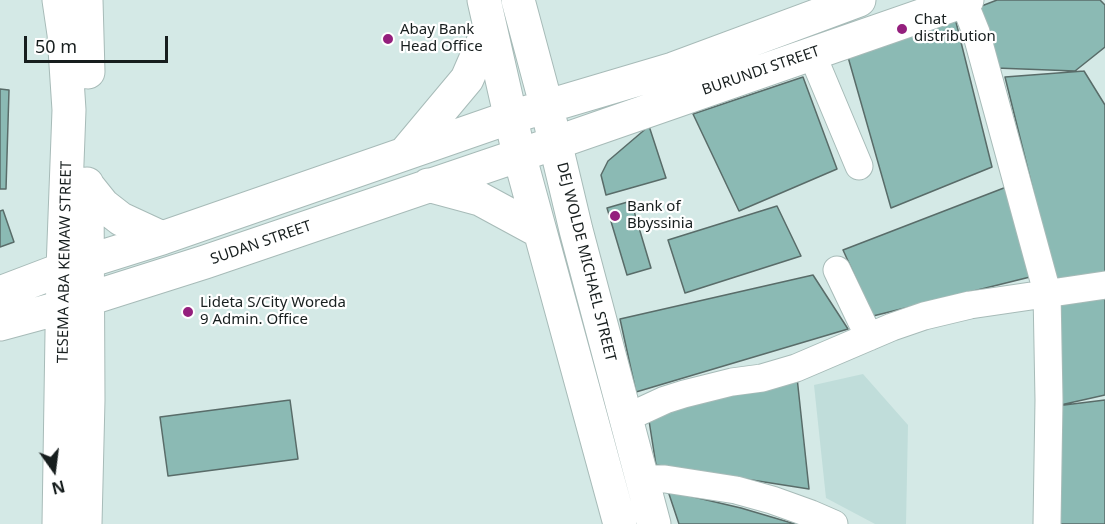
<!DOCTYPE html>
<style>
body{margin:0}
#map{position:relative;width:1105px;height:524px;overflow:hidden;background:#d4e9e6;font-family:"Noto Sans",sans-serif}
canvas{display:block}
.north{position:absolute;left:24px;top:440px;width:60px;height:60px;-webkit-text-stroke:4px #fff;paint-order:stroke;rotate:166deg;font-size:16px;font-weight:700;line-height:24px;text-align:center;color:#171e1e}
.north::after{content:'';display:block;margin:auto;width:21px;height:27px;background:#171e1e;clip-path:polygon(50% 0,100% 100%,50% 72%,0 100%)}
.scale{position:absolute;left:24px;top:36px;width:144px;height:27px;box-sizing:border-box;border:3px solid #171e1e;border-top:0;padding-left:8px;font-size:18px;line-height:21px;white-space:nowrap;color:#171e1e;-webkit-text-stroke:4px #fff;paint-order:stroke}
</style>
<div id="map">
<canvas width="1105" height="524"></canvas>
<div class="north">N</div>
<div class="scale">50 m</div>
</div>
<script>
const g = document.querySelector('canvas').getContext('2d');
g.lineJoin = 'round';
function fillPath(path, color) {
  g.fillStyle = color;
  g.fill(path, 'evenodd');
}
function toPath(rows) {
  const path = new Path2D();
  for (const r of rows) {
    path.moveTo(r[0], r[1]);
    for (let i = 2; i < r.length; i += 2) path.lineTo(r[i], r[i + 1]);
  }
  return path;
}
function trace(path, color, width, dash) {
  g.strokeStyle = color;
  g.lineWidth = width;
  g.lineCap = dash ? 'butt' : 'round';
  g.setLineDash(dash || []);
  g.stroke(path);
}
function drawText(font, color, halo, rows, align = 'center') {
  g.font = font + ' "Noto Sans",sans-serif';
  g.lineWidth = 4.5;
  g.setLineDash([]);
  g.textBaseline = 'middle';
  g.strokeStyle = halo;
  g.fillStyle = color;
  for (const [text, x, y, turn = 0] of rows) {
    g.save();
    g.translate(x, y);
    g.rotate((+turn || 0) * Math.PI / 180);
    g.textAlign = isNaN(turn) ? turn : align;
    if (halo) g.strokeText(text, 0, 0);
    g.fillText(text, 0, 0);
    g.restore();
  }
}
const built = toPath([
 [863,374,908,425,906,524,875,524,826,498,814,385]
]);
const building = toPath([
 [997,0,1100,0,1105,5,1105,47,1075,71,996,68,979,7,997,0],
 [955,18,992,167,891,208,848,57,955,18],
 [1084,71,1105,105,1105,274,1055,279,1005,77,1084,71],
 [803,77,837,169,739,211,693,114,803,77],
 [0,89,9,90,6,189,0,189,0,89],
 [649,126,666,178,606,195,601,175,608,161,649,126],
 [1009,186,1030,277,873,316,843,250,1009,186],
 [631,201,651,268,627,275,607,208,631,201],
 [777,206,801,256,685,293,668,240,777,206],
 [3,210,14,242,0,247,0,211,3,210],
 [813,275,848,329,636,392,620,319,813,275],
 [1105,287,1105,395,1056,406,1047,292,1105,287],
 [796,368,809,489,656,465,647,408,796,368],
 [290,400,298,459,168,476,160,417,290,400],
 [1105,400,1105,524,1055,524,1056,406,1105,400],
 [668,491,741,508,795,524,679,524,668,491]
]);
const minor = toPath([
 [963,0,976,32,1047,292,1049,400,1047,524],
 [812,54,859,166],
 [837,270,869,337],
 [626,418,665,400,684,394,732,382,762,378,796,368,892,327,924,316,970,305,1105,285],
 [643,479,665,479,736,490,772,500,811,514,834,524]
]);
const major = toPath([
 [59,0,64,34,69,110,63,269,59,524],
 [86,0,88,72],
 [484,0,519,154,620,524],
 [518,0,547,108,576,230,654,524],
 [406,152,467,79,490,26],
 [87,185,103,205,121,219,162,238],
 [428,185,480,199,539,231],
 [0,293,63,269,162,238,511,117,673,69,859,0],
 [0,324,63,307,205,262,555,143,967,0],
 [85,524,88,400,87,184]
]);
const markers = [
 [902,29,6,"#941f7d"],
 [388,39,6,"#941f7d"],
 [615,216,6,"#941f7d"],
 [188,312,6,"#941f7d"]
];
const poiNames = [
 ["Chat",914,20],
 ["distribution",914,37],
 ["Abay Bank",400,30],
 ["Head Office",400,47],
 ["Bank of",627,207],
 ["Bbyssinia",627,224],
 ["Lideta S/City Woreda",200,303],
 ["9 Admin. Office",200,320]
];
const streetNames = [
 ["BURUNDI STREET",761,71,-19],
 ["SUDAN STREET",261,243,-19],
 ["TESEMA ABA KEMAW STREET",65,262,-89],
 ["DEJ WOLDE MICHAEL STREET",586,262,76]
];
fillPath(built, '#c0ddda');
fillPath(building, '#8bbab4');
trace(building, '#596c69', 1.5);
trace(minor, '#a7bbb8', 29);
trace(major, '#a7bbb8', 35);
trace(minor, '#fff', 27);
trace(major, '#fff', 33);
for (const [x, y, r, color] of markers) {
  const dot = new Path2D();
  dot.arc(x, y, r, 0, 2 * Math.PI);
  g.fillStyle = color;
  g.fill(dot);
  trace(dot, '#fff', 2);
}
drawText('15px', '#171e1e', '#fff', poiNames, 'left');
drawText('15px', '#171e1e', '#fff', streetNames);
</script>
